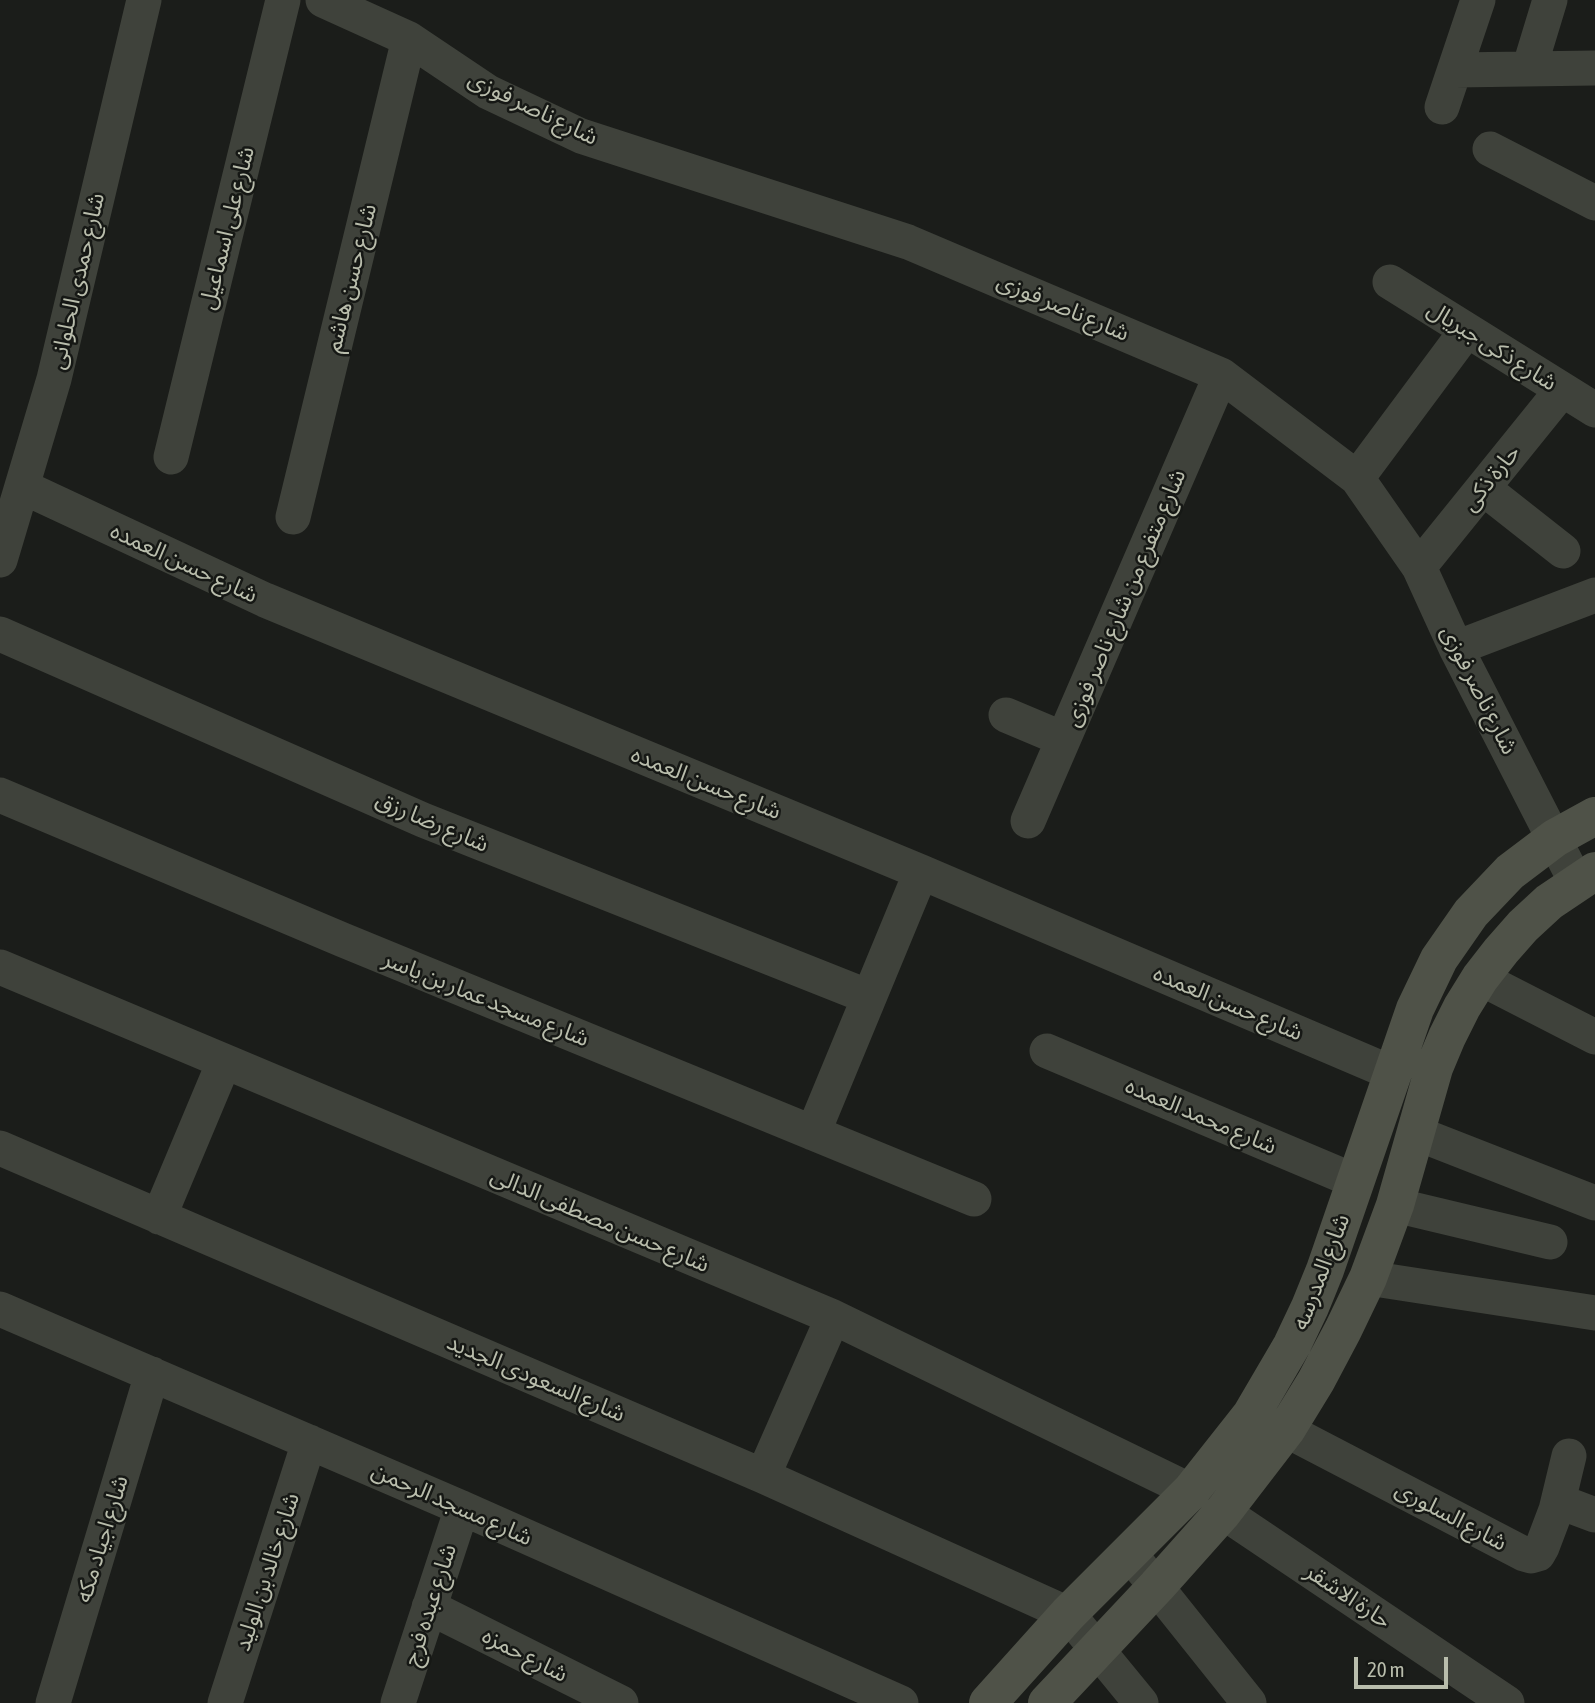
<!DOCTYPE html>
<meta charset="utf-8">
<style>
body{margin:0}
#map{position:relative;width:1595px;height:1703px;overflow:hidden;background:#1b1d1a;font-family:"Asap Condensed",sans-serif}
canvas{display:block}
.scale{position:absolute;left:1354px;top:1657px;width:94px;height:32px;box-sizing:border-box;border:4px solid #b9bdac;border-top:0;padding-left:9px;font-size:21px;line-height:24px;white-space:nowrap;color:#b9bdac;-webkit-text-stroke:5px #161815;paint-order:stroke}
</style>
<div id="map">
<canvas width="1595" height="1703"></canvas>
<div class="scale">20 m</div>
</div>
<script>
const g = document.querySelector('canvas').getContext('2d');
g.lineJoin = 'round';
function toPath(rows) {
  const path = new Path2D();
  for (const r of rows) {
    path.moveTo(r[0], r[1]);
    for (let i = 2; i < r.length; i += 2) path.lineTo(r[i], r[i + 1]);
  }
  return path;
}
function trace(path, color, width, dash) {
  g.strokeStyle = color;
  g.lineWidth = width;
  g.lineCap = dash ? 'butt' : 'round';
  g.setLineDash(dash || []);
  g.stroke(path);
}
function drawText(font, color, halo, rows, align = 'center') {
  g.font = font + ' "Asap Condensed","Noto Sans Arabic",sans-serif';
  g.lineWidth = 5;
  g.setLineDash([]);
  g.textBaseline = 'middle';
  g.strokeStyle = halo;
  g.fillStyle = color;
  for (const [text, x, y, turn = 0] of rows) {
    g.save();
    g.translate(x, y);
    g.rotate((+turn || 0) * Math.PI / 180);
    g.textAlign = isNaN(turn) ? turn : align;
    if (halo) g.strokeText(text, 0, 0);
    g.fillText(text, 0, 0);
    g.restore();
  }
}
const street = toPath([
 [323,0,409,39,488,92,581,136,908,242,1221,375,1357,478,1419,567,1456,648,1576,882],
 [1529,69,1550,0],
 [1455,70,1595,68],
 [1442,107,1478,0],
 [1490,149,1595,203],
 [1390,282,1595,410],
 [171,457,283,0],
 [1357,478,1467,330],
 [23,487,265,600,921,872,1392,1073],
 [1483,488,1563,551],
 [293,517,409,39],
 [0,560,54,379,144,0],
 [1419,567,1562,390],
 [0,634,423,820,869,997],
 [1456,648,1595,595],
 [1006,715,1063,739],
 [0,795,343,940,974,1199],
 [1028,821,1221,375],
 [0,967,833,1317,1191,1491],
 [1480,978,1595,1037],
 [1047,1051,1355,1181],
 [813,1133,921,872],
 [1416,1133,1595,1203],
 [0,1148,763,1476,1068,1614,1141,1703],
 [1395,1205,1550,1242],
 [159,1217,224,1062],
 [1368,1278,1595,1313],
 [0,1309,462,1508,901,1703],
 [1286,1430,1524,1554,1531,1556,1538,1554,1542,1547,1556,1510,1563,1506,1571,1506,1595,1515],
 [763,1476,833,1317],
 [1556,1510,1569,1456],
 [1223,1512,1507,1703],
 [1130,1554,1249,1703],
 [429,1607,621,1703],
 [53,1703,152,1374],
 [225,1703,309,1442],
 [398,1703,462,1508]
]);
const secondary = toPath([
 [988,1703,1068,1614,1191,1491,1251,1415,1292,1345,1310,1307,1325,1270,1415,1009,1439,959,1471,913,1510,872,1555,838,1595,816],
 [1047,1703,1157,1586,1223,1512,1286,1430,1316,1381,1343,1330,1368,1278,1395,1205,1434,1068,1447,1037,1462,1007,1480,978,1501,951,1523,926,1549,902,1595,871]
]);
const streetNames = [
 ["شارع ناصر فوزى",533,108,26],
 ["شارع على اسماعيل",227,228,-76],
 ["شارع حسن هاشم",351,278,-76],
 ["شارع حمدى الحلوانى",77,281,-77],
 ["شارع ناصر فوزى",1063,307,23],
 ["شارع ذكى جبريال",1492,346,32],
 ["حارة ذكى",1491,478,-51],
 ["شارع حسن العمده",184,563,25],
 ["شارع متفرع من شارع ناصر فوزى",1125,598,-67],
 ["شارع ناصر فوزى",1479,690,63],
 ["شارع حسن العمده",706,783,22],
 ["شارع رضا رزق",432,822,23],
 ["شارع مسجد عمار بن ياسر",486,999,22],
 ["شارع حسن العمده",1228,1003,23],
 ["شارع محمد العمده",1201,1116,23],
 ["شارع حسن مصطفى الدالى",600,1220,23],
 ["شارع المدرسه",1321,1272,-69],
 ["شارع السعودى الجديد",536,1378,23],
 ["شارع مسجد الرحمن",452,1504,24],
 ["شارع السلورى",1451,1516,28],
 ["شارع اجياد مكه",102,1539,-73],
 ["شارع خالد بن الوليد",267,1572,-72],
 ["حارة الاشقر",1348,1596,34],
 ["شارع عبده فرج",430,1605,-72],
 ["شارع حمزه",525,1655,27]
];
trace(street, '#3f423b', 35);
trace(secondary, '#4f5248', 38);
drawText('23px', '#b9bdac', '#161815', streetNames);
</script>
